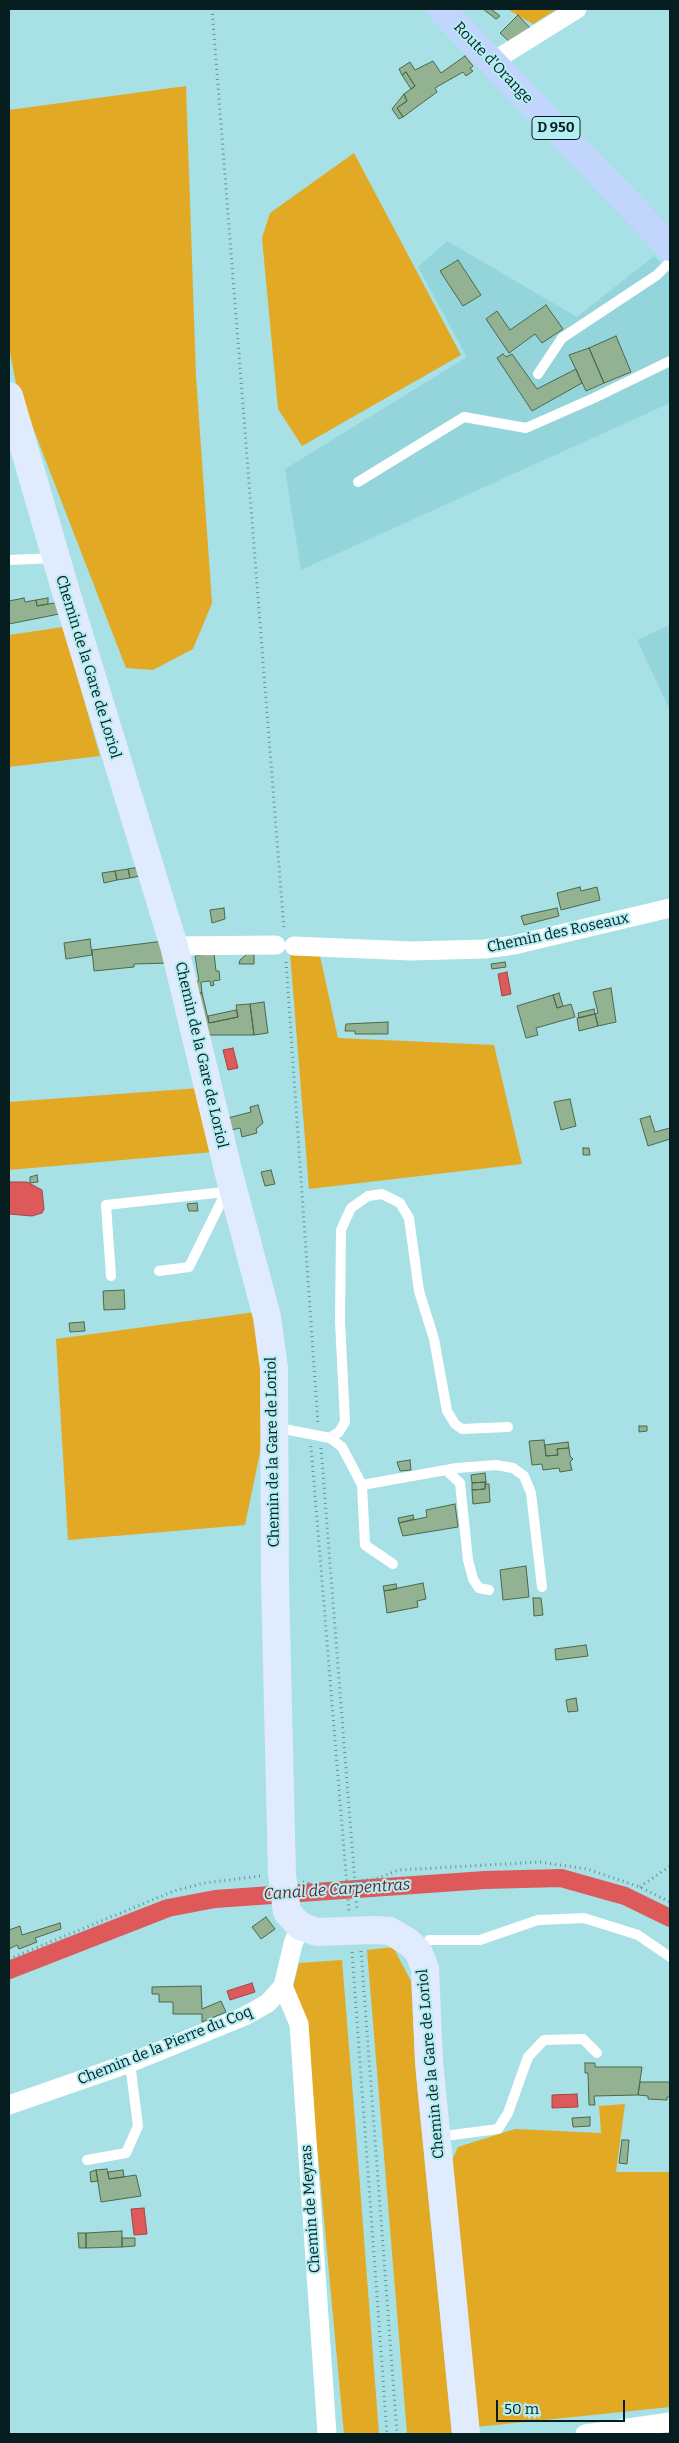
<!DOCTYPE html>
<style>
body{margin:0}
#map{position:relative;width:679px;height:2443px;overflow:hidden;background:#a7e0e5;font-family:Bitter,serif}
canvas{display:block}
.frame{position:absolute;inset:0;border:10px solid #071e20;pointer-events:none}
.scale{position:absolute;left:496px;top:2400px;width:129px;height:22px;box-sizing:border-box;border:2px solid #071e20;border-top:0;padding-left:6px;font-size:15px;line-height:18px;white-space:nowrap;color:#071e20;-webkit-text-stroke:4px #b4edf2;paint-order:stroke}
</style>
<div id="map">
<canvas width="679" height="2443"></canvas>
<div class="frame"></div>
<div class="scale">50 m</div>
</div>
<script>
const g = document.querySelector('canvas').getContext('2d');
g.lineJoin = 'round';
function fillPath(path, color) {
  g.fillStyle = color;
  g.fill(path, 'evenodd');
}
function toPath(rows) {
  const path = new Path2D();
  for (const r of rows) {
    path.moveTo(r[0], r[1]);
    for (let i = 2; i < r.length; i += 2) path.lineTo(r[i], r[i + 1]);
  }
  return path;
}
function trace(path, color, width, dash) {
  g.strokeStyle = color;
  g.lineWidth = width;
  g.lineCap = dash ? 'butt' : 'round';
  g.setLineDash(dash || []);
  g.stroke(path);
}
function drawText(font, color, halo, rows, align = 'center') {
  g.font = font + ' Bitter,serif';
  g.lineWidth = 4;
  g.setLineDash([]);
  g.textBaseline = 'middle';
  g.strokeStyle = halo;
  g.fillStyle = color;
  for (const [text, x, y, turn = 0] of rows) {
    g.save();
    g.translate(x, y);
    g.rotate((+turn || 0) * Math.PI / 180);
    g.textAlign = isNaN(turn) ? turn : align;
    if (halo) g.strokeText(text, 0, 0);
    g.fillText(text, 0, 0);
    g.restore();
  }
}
const built = toPath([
 [447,241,577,317,654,256,670,273,670,403,301,570,285,469,467,357,418,267],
 [670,625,670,710,637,640]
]);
const green = toPath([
 [507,9,557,9,533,24],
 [186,86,196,376,212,603,193,649,153,670,126,668,16,384,9,347,9,110],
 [354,153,461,355,302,446,278,409,262,238,270,213],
 [63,627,100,756,9,767,9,635],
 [290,953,320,956,338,1038,494,1045,522,1164,309,1189],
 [200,1088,214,1152,9,1170,9,1102],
 [255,1312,267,1419,245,1525,68,1540,56,1339],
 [393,1947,411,1981,416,2075,452,2434,407,2434,367,1950],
 [342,1960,355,2121,379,2434,344,2434,318,2155,298,2001,293,1987,299,1963],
 [625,2104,616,2172,670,2172,670,2407,476,2427,450,2165,458,2147,515,2129,601,2133,599,2106]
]);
const water = toPath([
 [507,972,511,994,502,996,498,974,507,972],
 [233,1048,238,1068,228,1070,223,1050,233,1048],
 [9,1182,27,1182,42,1190,44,1209,42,1213,32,1216,9,1214,9,1182],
 [252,1983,255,1992,230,2000,227,1991,252,1983],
 [577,2094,578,2107,552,2108,552,2095,577,2094],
 [144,2208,147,2234,134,2235,131,2209,144,2208]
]);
const canal = toPath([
 [9,1970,168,1908,215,1899,485,1880,561,1878,625,1896,670,1918]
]);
const building = toPath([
 [483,9,491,9,500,16,496,19,483,9],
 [518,15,532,30,511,43,500,33,518,15],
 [465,56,473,66,470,69,473,71,466,76,463,72,435,88,437,92,403,117,397,108,407,101,404,94,415,86,406,72,402,75,399,69,410,62,415,70,433,61,441,73,465,56],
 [406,72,415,86,411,89,402,75,406,72],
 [404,94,407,101,397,108,403,117,399,119,392,109,404,94],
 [458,260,481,295,463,306,440,271,458,260],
 [546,305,563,329,542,343,535,334,509,353,486,319,497,311,510,330,546,305],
 [616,336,631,372,604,383,589,348,616,336],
 [589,348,604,383,586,391,569,355,589,348],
 [503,354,506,357,512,354,537,389,576,369,582,383,532,411,497,358,503,354],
 [24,598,25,602,36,600,37,606,60,602,64,613,9,624,9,601,24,598],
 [48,598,48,604,37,606,36,600,48,598],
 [139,867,140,876,130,878,128,869,139,867],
 [128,869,130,878,117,880,115,871,128,869],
 [115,871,117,880,104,883,102,873,115,871],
 [580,887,581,891,597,887,600,900,561,910,557,893,580,887],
 [224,908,225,919,212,923,210,910,224,908],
 [557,908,559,916,524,925,521,916,557,908],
 [90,939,92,955,66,959,64,943,90,939],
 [164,941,170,963,134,964,134,967,94,971,92,950,164,941],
 [214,953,216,971,219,971,220,980,213,981,214,985,211,986,210,981,201,982,202,993,194,994,192,982,199,981,195,956,214,953],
 [247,954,254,954,254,964,239,964,240,960,247,954],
 [505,962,506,967,492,969,491,964,505,962],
 [611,988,616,1022,598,1026,595,1014,598,1013,593,992,611,988],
 [202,993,209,1023,238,1017,236,1005,250,1004,254,1035,203,1035,194,994,202,993],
 [559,993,563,1006,557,1008,553,995,559,993],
 [553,995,557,1008,571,1004,575,1017,536,1028,538,1035,526,1038,517,1006,553,995],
 [264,1002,268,1033,254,1035,250,1004,264,1002],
 [594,1009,595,1014,579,1018,578,1013,594,1009],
 [236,1010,238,1017,209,1023,208,1016,236,1010],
 [595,1014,598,1026,579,1031,577,1018,595,1014],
 [388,1022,388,1034,355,1034,355,1031,345,1031,346,1024,388,1022],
 [570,1099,576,1126,561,1130,554,1102,570,1099],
 [258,1105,263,1123,256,1129,257,1133,242,1137,240,1128,227,1131,224,1119,251,1112,250,1107,258,1105],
 [650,1116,655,1132,670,1128,670,1139,648,1146,640,1119,650,1116],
 [583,1148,589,1148,590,1155,583,1155,583,1148],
 [271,1170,275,1184,265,1186,261,1172,271,1170],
 [37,1175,38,1182,30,1183,30,1177,37,1175],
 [197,1203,198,1211,189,1211,187,1204,197,1203],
 [124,1290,125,1309,104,1310,103,1291,124,1290],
 [84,1322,85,1331,70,1332,69,1323,84,1322],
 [639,1426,647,1426,647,1431,639,1432,639,1426],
 [544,1440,546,1456,558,1455,557,1449,569,1448,570,1456,573,1459,570,1462,572,1470,560,1472,559,1468,543,1470,542,1464,532,1465,529,1441,544,1440],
 [568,1442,569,1448,557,1449,558,1455,546,1456,545,1445,568,1442],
 [410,1460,411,1470,400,1471,397,1462,410,1460],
 [485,1473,486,1482,472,1483,471,1475,485,1473],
 [486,1482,485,1489,472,1490,472,1483,486,1482],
 [485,1484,489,1484,490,1502,473,1504,472,1490,485,1489,485,1484],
 [455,1504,458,1527,403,1536,399,1523,427,1517,426,1510,455,1504],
 [413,1515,414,1519,399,1523,398,1518,413,1515],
 [526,1566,529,1597,503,1600,500,1570,526,1566],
 [423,1583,426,1599,417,1601,418,1607,387,1613,384,1591,423,1583],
 [396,1584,397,1589,384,1591,383,1586,396,1584],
 [533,1598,541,1598,543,1615,534,1616,533,1598],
 [586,1645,588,1656,556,1660,555,1649,586,1645],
 [576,1698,578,1711,568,1712,566,1700,576,1698],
 [266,1917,275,1929,261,1939,252,1927,266,1917],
 [60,1923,61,1929,35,1938,37,1942,19,1949,17,1945,9,1949,9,1930,20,1926,22,1935,60,1923],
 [201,1986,202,2009,221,2001,226,2012,202,2022,202,2014,173,2014,173,2002,159,2002,159,1994,152,1994,152,1987,201,1986],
 [585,2063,595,2063,595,2067,642,2067,638,2095,594,2096,595,2105,589,2105,588,2073,585,2073,585,2063],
 [640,2082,670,2082,670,2097,667,2097,667,2100,648,2099,648,2096,638,2095,640,2082],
 [590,2117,590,2126,573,2127,572,2118,590,2117],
 [622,2140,629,2140,627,2164,619,2163,622,2140],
 [107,2169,109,2179,136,2175,141,2196,101,2202,96,2170,107,2169],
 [96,2170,98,2181,91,2182,90,2172,96,2170],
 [123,2170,124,2177,109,2179,108,2172,123,2170],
 [122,2231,122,2247,86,2248,86,2233,122,2231],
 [78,2233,86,2233,86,2248,79,2248,78,2233],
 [122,2238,135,2238,135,2246,122,2247,122,2238]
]);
const path = toPath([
 [212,9,284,930],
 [286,962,318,1424],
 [311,1446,349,1911],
 [321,1448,357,1910],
 [303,1882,320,1886,376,1879,399,1870,540,1862,587,1869,640,1887,670,1902],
 [640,1887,670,1866],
 [361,1951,397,2434],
 [352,1952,387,2434],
 [9,1959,174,1891,204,1883,261,1876]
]);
const lane = toPath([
 [538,374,562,338,657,275,670,262],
 [358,482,464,417,526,428,594,398,670,361],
 [9,560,55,558],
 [159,1271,189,1267,226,1192],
 [111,1276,106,1205,233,1191],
 [274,1427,330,1438,339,1432,345,1422,340,1321,341,1230,351,1208,368,1196,382,1194,400,1203,409,1218,419,1291,434,1339,447,1411,455,1424,462,1429,508,1427],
 [330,1438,342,1447,362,1485,365,1545,393,1564],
 [446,1470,460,1483,468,1560,473,1579,479,1588,489,1590],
 [362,1485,457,1468,496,1465,513,1468,524,1476,531,1493,542,1587],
 [419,1951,429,1940,480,1940,538,1920,584,1918,638,1935,670,1957],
 [437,2137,498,2129,508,2113,528,2057,544,2040,583,2039,597,2053],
 [87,2160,126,2153,138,2126,130,2063]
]);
const street = toPath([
 [492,62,577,9],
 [174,946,276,945],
 [294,946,411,951,485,949,514,945,670,908],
 [283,1986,299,2024,327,2434],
 [9,2105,130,2063,245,2016,268,2003,283,1986,293,1944,300,1926],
 [585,2434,670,2422]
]);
const secondary = toPath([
 [9,396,66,592,174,946,228,1170,267,1317,274,1368,275,1581,282,1874,287,1912,300,1926,317,1932,374,1930,390,1931,407,1941,418,1951,425,1968,429,2062,466,2434]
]);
const primary = toPath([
 [441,9,670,247]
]);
const shields = [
 [556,128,48]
];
const shieldNames = [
 ["D 950",556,128]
];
const streetNames = [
 ["Route d'Orange",493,63,46],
 ["Chemin de la Gare de Loriol",88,667,73],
 ["Chemin des Roseaux",558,933,-12],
 ["Chemin de la Gare de Loriol",201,1055,77],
 ["Chemin de la Gare de Loriol",273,1452,-91],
 ["Chemin de la Pierre du Coq",165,2046,-22],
 ["Chemin de la Gare de Loriol",431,2064,-95],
 ["Chemin de Meyras",311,2209,-94]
];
const waterNames = [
 ["Canal de Carpentras",337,1890,-4]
];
fillPath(built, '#93d5db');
fillPath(green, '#e1a924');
fillPath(water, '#de595a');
trace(water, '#9e4749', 1);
trace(canal, '#de595a', 18);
fillPath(building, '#93b291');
trace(building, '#4c684a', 1);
trace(path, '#669195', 3, [1, 4]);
trace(lane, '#fff', 10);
trace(street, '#fff', 19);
trace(secondary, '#e1ebfe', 28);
trace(primary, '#c2d6fd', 28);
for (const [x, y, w] of shields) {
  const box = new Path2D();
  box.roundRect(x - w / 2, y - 11.5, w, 23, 4);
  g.fillStyle = '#b4edf2';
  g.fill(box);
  trace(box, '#071e20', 1);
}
drawText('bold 14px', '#071e20', null, shieldNames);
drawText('15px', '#071e20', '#b4edf2', streetNames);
drawText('italic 16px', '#721d21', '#b4edf2', waterNames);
</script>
